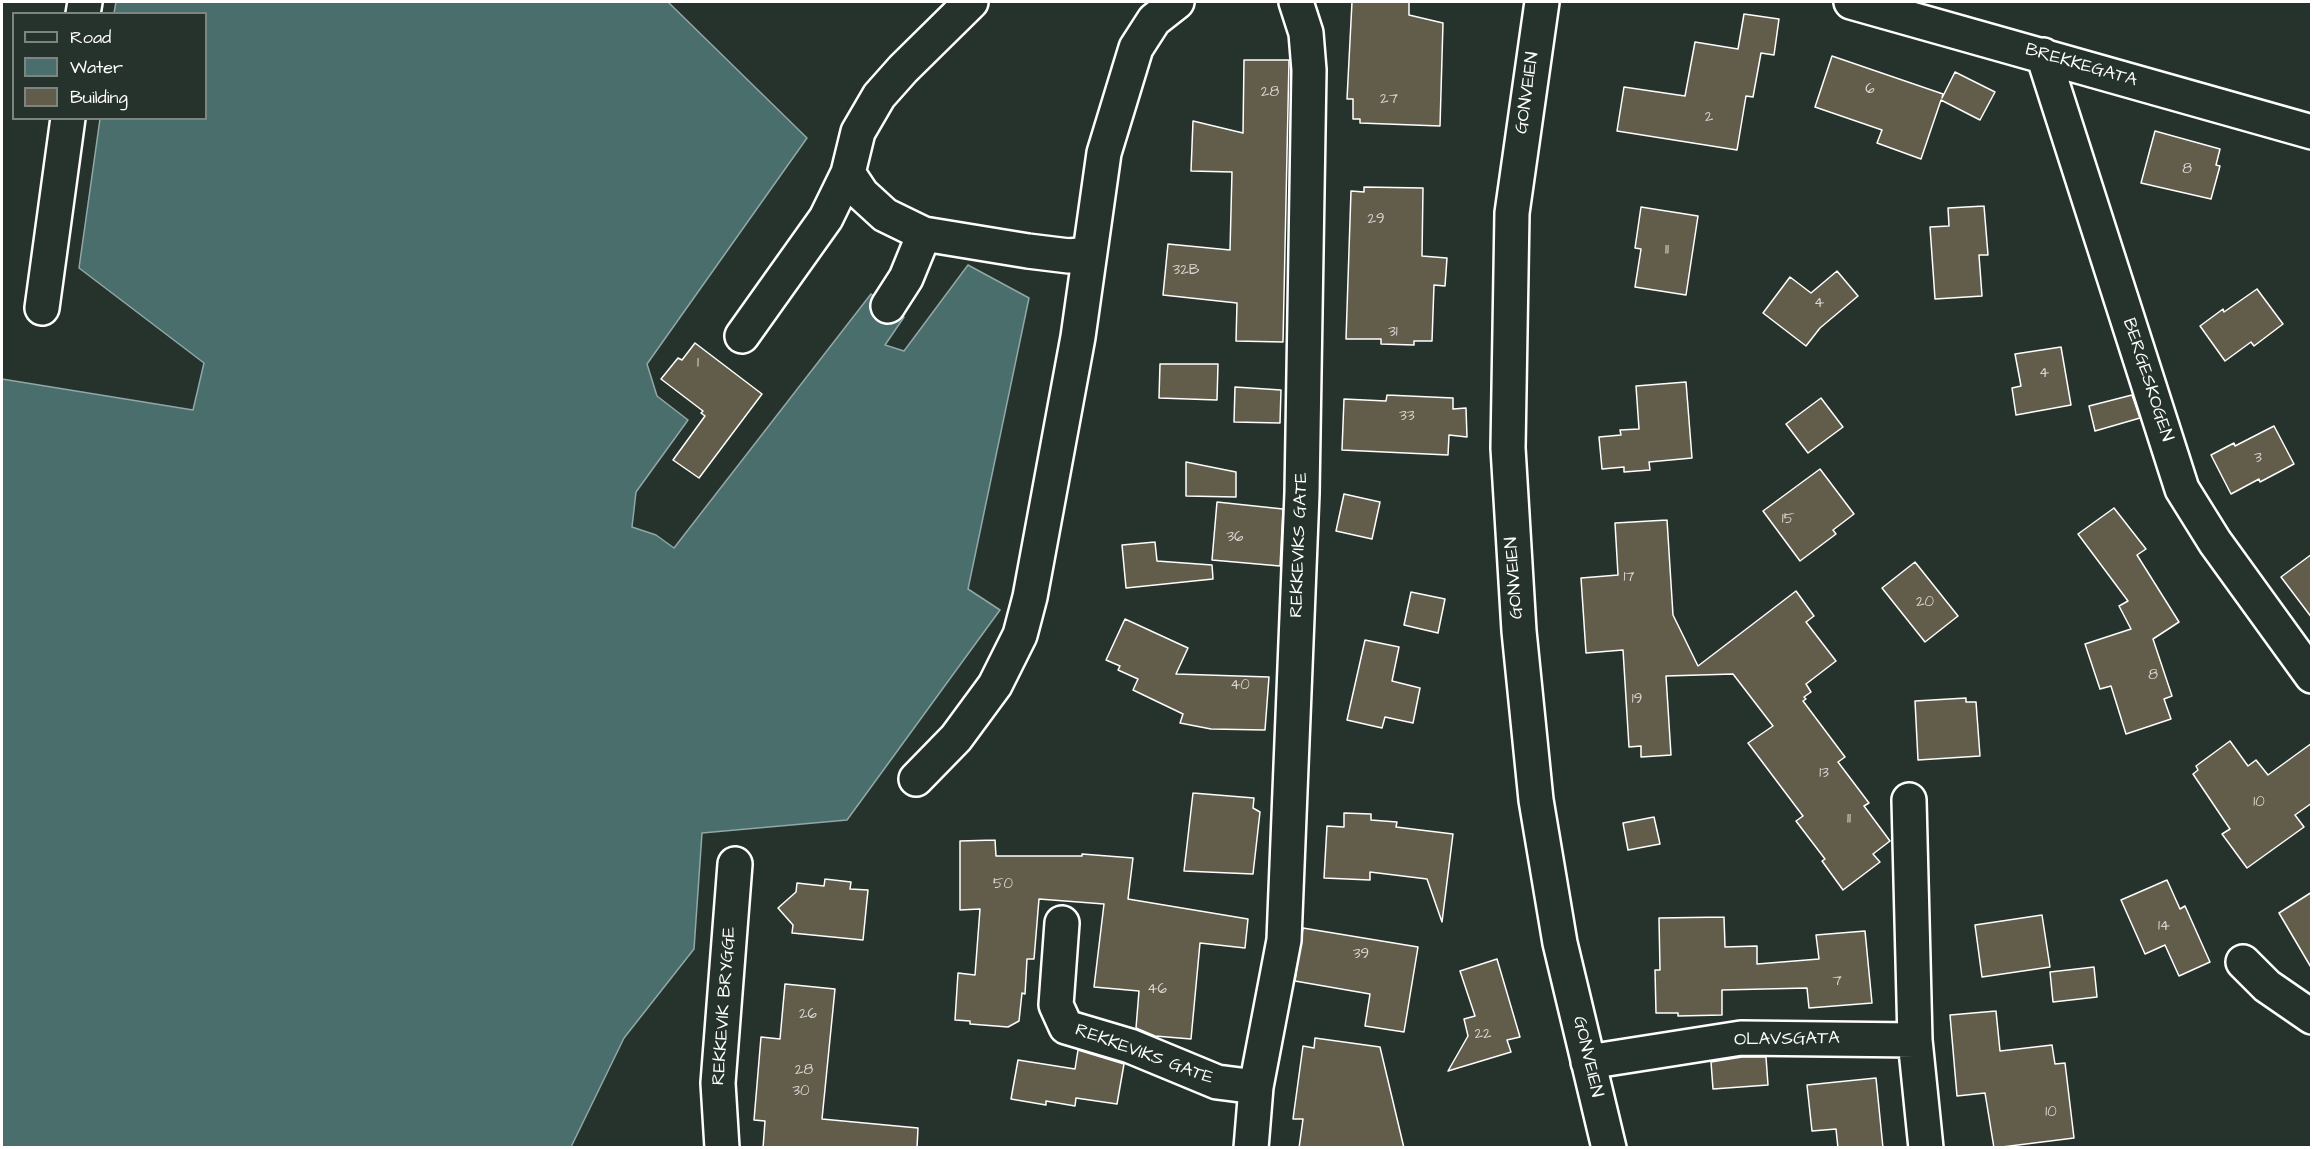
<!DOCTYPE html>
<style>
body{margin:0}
#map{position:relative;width:2313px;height:1149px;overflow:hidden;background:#26332d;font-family:"Architects Daughter",sans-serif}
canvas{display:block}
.frame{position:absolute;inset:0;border:3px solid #fff;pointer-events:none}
.legend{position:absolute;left:12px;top:12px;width:195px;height:108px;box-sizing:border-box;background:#26332d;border:2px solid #7d8581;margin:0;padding:8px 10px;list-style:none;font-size:18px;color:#fff}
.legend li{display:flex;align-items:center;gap:12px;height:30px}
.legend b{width:30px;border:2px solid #7d8581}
</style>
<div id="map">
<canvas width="2313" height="1149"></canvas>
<div class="frame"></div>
<ul class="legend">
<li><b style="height:8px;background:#26332d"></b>Road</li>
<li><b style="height:16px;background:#496e6c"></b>Water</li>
<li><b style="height:16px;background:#625d4b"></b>Building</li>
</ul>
</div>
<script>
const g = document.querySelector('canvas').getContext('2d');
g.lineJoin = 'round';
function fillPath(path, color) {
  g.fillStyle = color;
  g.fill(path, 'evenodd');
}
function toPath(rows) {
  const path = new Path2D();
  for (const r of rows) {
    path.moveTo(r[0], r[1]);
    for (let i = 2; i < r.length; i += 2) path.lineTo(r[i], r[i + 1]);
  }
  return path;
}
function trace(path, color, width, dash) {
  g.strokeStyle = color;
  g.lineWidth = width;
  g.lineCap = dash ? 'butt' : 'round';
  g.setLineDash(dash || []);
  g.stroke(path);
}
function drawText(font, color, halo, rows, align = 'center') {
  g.font = font + ' "Architects Daughter",sans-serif';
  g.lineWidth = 4.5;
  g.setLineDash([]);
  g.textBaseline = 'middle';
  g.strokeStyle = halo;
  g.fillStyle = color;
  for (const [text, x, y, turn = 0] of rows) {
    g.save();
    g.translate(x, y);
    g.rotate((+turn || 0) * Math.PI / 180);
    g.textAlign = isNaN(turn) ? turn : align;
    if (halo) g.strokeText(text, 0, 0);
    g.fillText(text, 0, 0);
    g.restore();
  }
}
const water = toPath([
 [116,2,668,2,807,138,647,364,657,396,688,420,636,492,632,527,656,535,674,548,871,294,904,317,885,345,904,351,968,265,1029,298,968,589,1000,610,847,820,702,833,694,949,624,1038,571,1147,2,1147,2,379,193,410,204,363,79,268,100,119,206,118,206,14,114,13,116,2]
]);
const building = toPath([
 [1352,2,1409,2,1409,15,1443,23,1440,126,1360,123,1360,119,1353,119,1353,99,1347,99,1352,2],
 [1744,14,1779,19,1774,55,1761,53,1753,97,1746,96,1737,150,1617,131,1624,87,1685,96,1695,42,1738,49,1744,14],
 [1832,56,1943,94,1942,98,1955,72,1995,92,1980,120,1941,100,1921,159,1877,143,1882,130,1815,107,1832,56],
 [1244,60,1289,60,1283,342,1236,341,1237,303,1163,295,1168,244,1230,250,1232,172,1191,171,1193,121,1243,133,1244,60],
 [2155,131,2220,149,2216,165,2220,166,2211,199,2141,183,2155,131],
 [1364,187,1423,188,1422,256,1447,258,1445,286,1434,285,1432,341,1414,341,1414,345,1381,344,1381,339,1346,339,1351,191,1364,192,1364,187],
 [1984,206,1988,255,1979,255,1982,296,1935,299,1930,227,1949,226,1948,208,1984,206],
 [1641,207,1698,216,1686,295,1635,287,1641,249,1635,248,1641,207],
 [1837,271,1858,296,1820,328,1806,346,1763,313,1790,277,1811,293,1837,271],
 [2257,289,2283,324,2254,346,2251,342,2225,361,2200,326,2223,309,2224,312,2257,289],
 [695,343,762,394,699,478,673,460,705,416,701,413,703,411,661,379,678,358,682,360,695,343],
 [2061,347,2071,405,2016,415,2012,388,2021,386,2015,354,2061,347],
 [1160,364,1218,364,1217,400,1159,398,1160,364],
 [1686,382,1692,458,1649,462,1650,470,1624,472,1624,467,1602,469,1599,437,1621,435,1620,430,1639,429,1636,386,1686,382],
 [1235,387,1281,390,1280,423,1234,422,1235,387],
 [1387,395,1453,398,1453,409,1466,408,1467,437,1449,435,1448,455,1342,450,1344,399,1386,401,1387,395],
 [2132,395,2140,418,2095,431,2089,406,2132,395],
 [1821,398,1843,427,1808,453,1786,424,1821,398],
 [2274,426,2294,464,2260,482,2259,479,2231,494,2211,455,2234,443,2235,446,2274,426],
 [1186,462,1236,472,1236,497,1186,496,1186,462],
 [1820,469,1854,514,1833,530,1836,534,1800,561,1763,511,1820,469],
 [1344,494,1380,502,1372,539,1336,531,1344,494],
 [1217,502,1283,509,1280,566,1212,560,1217,502],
 [2114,508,2146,549,2137,555,2179,622,2153,639,2172,696,2164,699,2171,719,2126,734,2111,686,2100,689,2085,644,2131,629,2119,606,2128,601,2078,534,2114,508],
 [1667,520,1673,615,1698,666,1796,591,1814,616,1806,622,1836,661,1806,684,1811,692,1804,697,1806,699,1803,701,1845,757,1838,762,1869,803,1864,806,1890,841,1873,854,1880,862,1843,890,1822,861,1825,859,1796,821,1803,816,1748,743,1773,726,1733,674,1666,676,1671,755,1641,757,1641,746,1629,747,1623,650,1586,653,1581,578,1618,575,1615,523,1667,520],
 [1155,542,1157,561,1212,565,1213,579,1126,588,1122,545,1155,542],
 [2312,554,2312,618,2281,577,2312,554],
 [1915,562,1958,616,1925,642,1882,588,1915,562],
 [1411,592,1445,599,1438,633,1404,625,1411,592],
 [1125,619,1188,648,1176,674,1269,677,1265,730,1211,729,1180,723,1183,714,1133,690,1138,679,1118,670,1120,666,1106,660,1125,619],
 [1365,640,1399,647,1392,681,1420,688,1413,723,1385,717,1382,728,1347,720,1365,640],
 [1966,698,1966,702,1976,702,1980,756,1918,760,1915,701,1966,698],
 [2230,741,2248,766,2256,760,2268,775,2312,743,2312,803,2295,815,2304,827,2247,868,2222,834,2230,829,2193,774,2198,770,2196,766,2230,741],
 [1193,793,1254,798,1253,808,1260,812,1253,874,1184,871,1193,793],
 [1344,813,1371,814,1371,820,1397,822,1396,827,1453,834,1442,922,1427,879,1370,872,1370,880,1324,878,1327,826,1344,827,1344,813],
 [1654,817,1660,844,1628,850,1623,823,1654,817],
 [995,840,996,856,1082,856,1082,854,1133,858,1128,899,1248,919,1245,948,1200,943,1191,1039,1155,1036,1136,1028,1139,991,1094,987,1104,904,1039,899,1034,959,1027,959,1025,994,1022,993,1019,1021,1008,1027,970,1024,970,1021,955,1020,958,973,975,975,980,909,960,910,960,841,995,840],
 [825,879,851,882,850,889,868,890,863,940,792,933,793,925,778,908,796,892,797,883,824,886,825,879],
 [2167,880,2180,909,2185,906,2210,962,2179,976,2165,945,2145,954,2121,900,2167,880],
 [2312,892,2312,969,2279,913,2312,892],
 [2042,915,2050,967,1982,977,1975,925,2042,915],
 [1724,917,1725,947,1757,946,1757,964,1819,959,1816,935,1865,931,1872,1003,1809,1008,1807,988,1722,990,1722,1015,1678,1016,1678,1013,1656,1013,1655,970,1660,970,1659,918,1724,917],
 [1303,928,1418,947,1404,1032,1365,1026,1370,994,1295,981,1303,928],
 [1497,959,1520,1037,1507,1040,1511,1052,1448,1071,1468,1036,1464,1019,1475,1016,1460,971,1497,959],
 [2094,967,2097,997,2053,1002,2050,972,2094,967],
 [785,984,835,989,822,1119,918,1128,917,1148,763,1148,765,1121,754,1120,761,1037,780,1039,785,984],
 [1996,1011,2000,1051,2052,1045,2055,1064,2065,1063,2074,1138,1994,1148,1985,1093,1957,1096,1950,1015,1996,1011],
 [1315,1038,1380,1047,1404,1148,1299,1148,1303,1119,1293,1119,1303,1046,1314,1048,1315,1038],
 [1078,1050,1124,1064,1117,1104,1076,1098,1075,1106,1046,1101,1046,1105,1011,1099,1018,1060,1075,1069,1078,1050],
 [1742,1057,1766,1057,1768,1085,1713,1089,1711,1062,1742,1057],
 [1876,1078,1883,1148,1838,1148,1836,1129,1812,1131,1807,1085,1876,1078]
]);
const minor = toPath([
 [1542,2,1512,213,1508,448,1519,631,1536,800,1560,943,1609,1148],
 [1851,2,2312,132],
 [83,14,85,2],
 [2043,55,2182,489,2215,542,2312,676],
 [848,173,862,194,885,215,924,234,1028,251,1069,256,1089,254],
 [888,306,906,278,924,234],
 [42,308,68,118],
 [742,336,826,218,848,173,858,132,879,96,903,69,971,2],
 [916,779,956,738,995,685,1020,635,1030,597,1078,337,1104,153,1136,48,1154,20,1177,2],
 [1909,800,1915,1040,1926,1148],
 [1062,923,1056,1005,1066,1027,1130,1046,1217,1082,1256,1087],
 [2243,962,2267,986,2312,1017],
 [1588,1062,1741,1038,1915,1040],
 [722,1148,718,1083,735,864],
 [1251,1148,1256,1087,1284,940,1302,493,1309,70,1306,33,1296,2]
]);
const numberNames = [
 ["6",1870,90],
 ["28",1270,93],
 ["27",1389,100],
 ["2",1709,118],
 ["8",2187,170],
 ["29",1376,220],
 ["11",1667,251],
 ["32B",1186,271],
 ["4",1819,304],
 ["31",1393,333],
 ["1",698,364],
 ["4",2044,374],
 ["33",1407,417],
 ["3",2258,459],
 ["15",1788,520],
 ["36",1235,538],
 ["17",1629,578],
 ["20",1925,603],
 ["8",2153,676],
 ["40",1240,686],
 ["19",1637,700],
 ["13",1824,774],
 ["10",2259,803],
 ["11",1849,820],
 ["50",1003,885],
 ["14",2164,927],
 ["39",1361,955],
 ["7",1837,982],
 ["46",1157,990],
 ["26",808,1015],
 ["22",1483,1035],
 ["28",804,1071],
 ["30",801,1092],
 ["10",2051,1113]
];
const streetNames = [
 ["BREKKEGATA",2081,66,16],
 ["GONVEIEN",1528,93,-82],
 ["BERGESKOGEN",2147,380,72],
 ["REKKEVIKS GATE",1300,545,-88],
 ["GONVEIEN",1515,578,-94],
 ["REKKEVIK BRYGGE",725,1006,-86],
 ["OLAVSGATA",1787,1040,-1],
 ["REKKEVIKS GATE",1144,1055,20],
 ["GONVEIEN",1587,1057,77]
];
fillPath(water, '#496e6c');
trace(water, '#92a8a7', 1.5);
fillPath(building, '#625d4b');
trace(building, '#fff', 1.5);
trace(minor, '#fff', 38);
trace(minor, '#26332d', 33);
drawText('15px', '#d8d6d2', null, numberNames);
drawText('18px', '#fff', '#26332d', streetNames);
</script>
